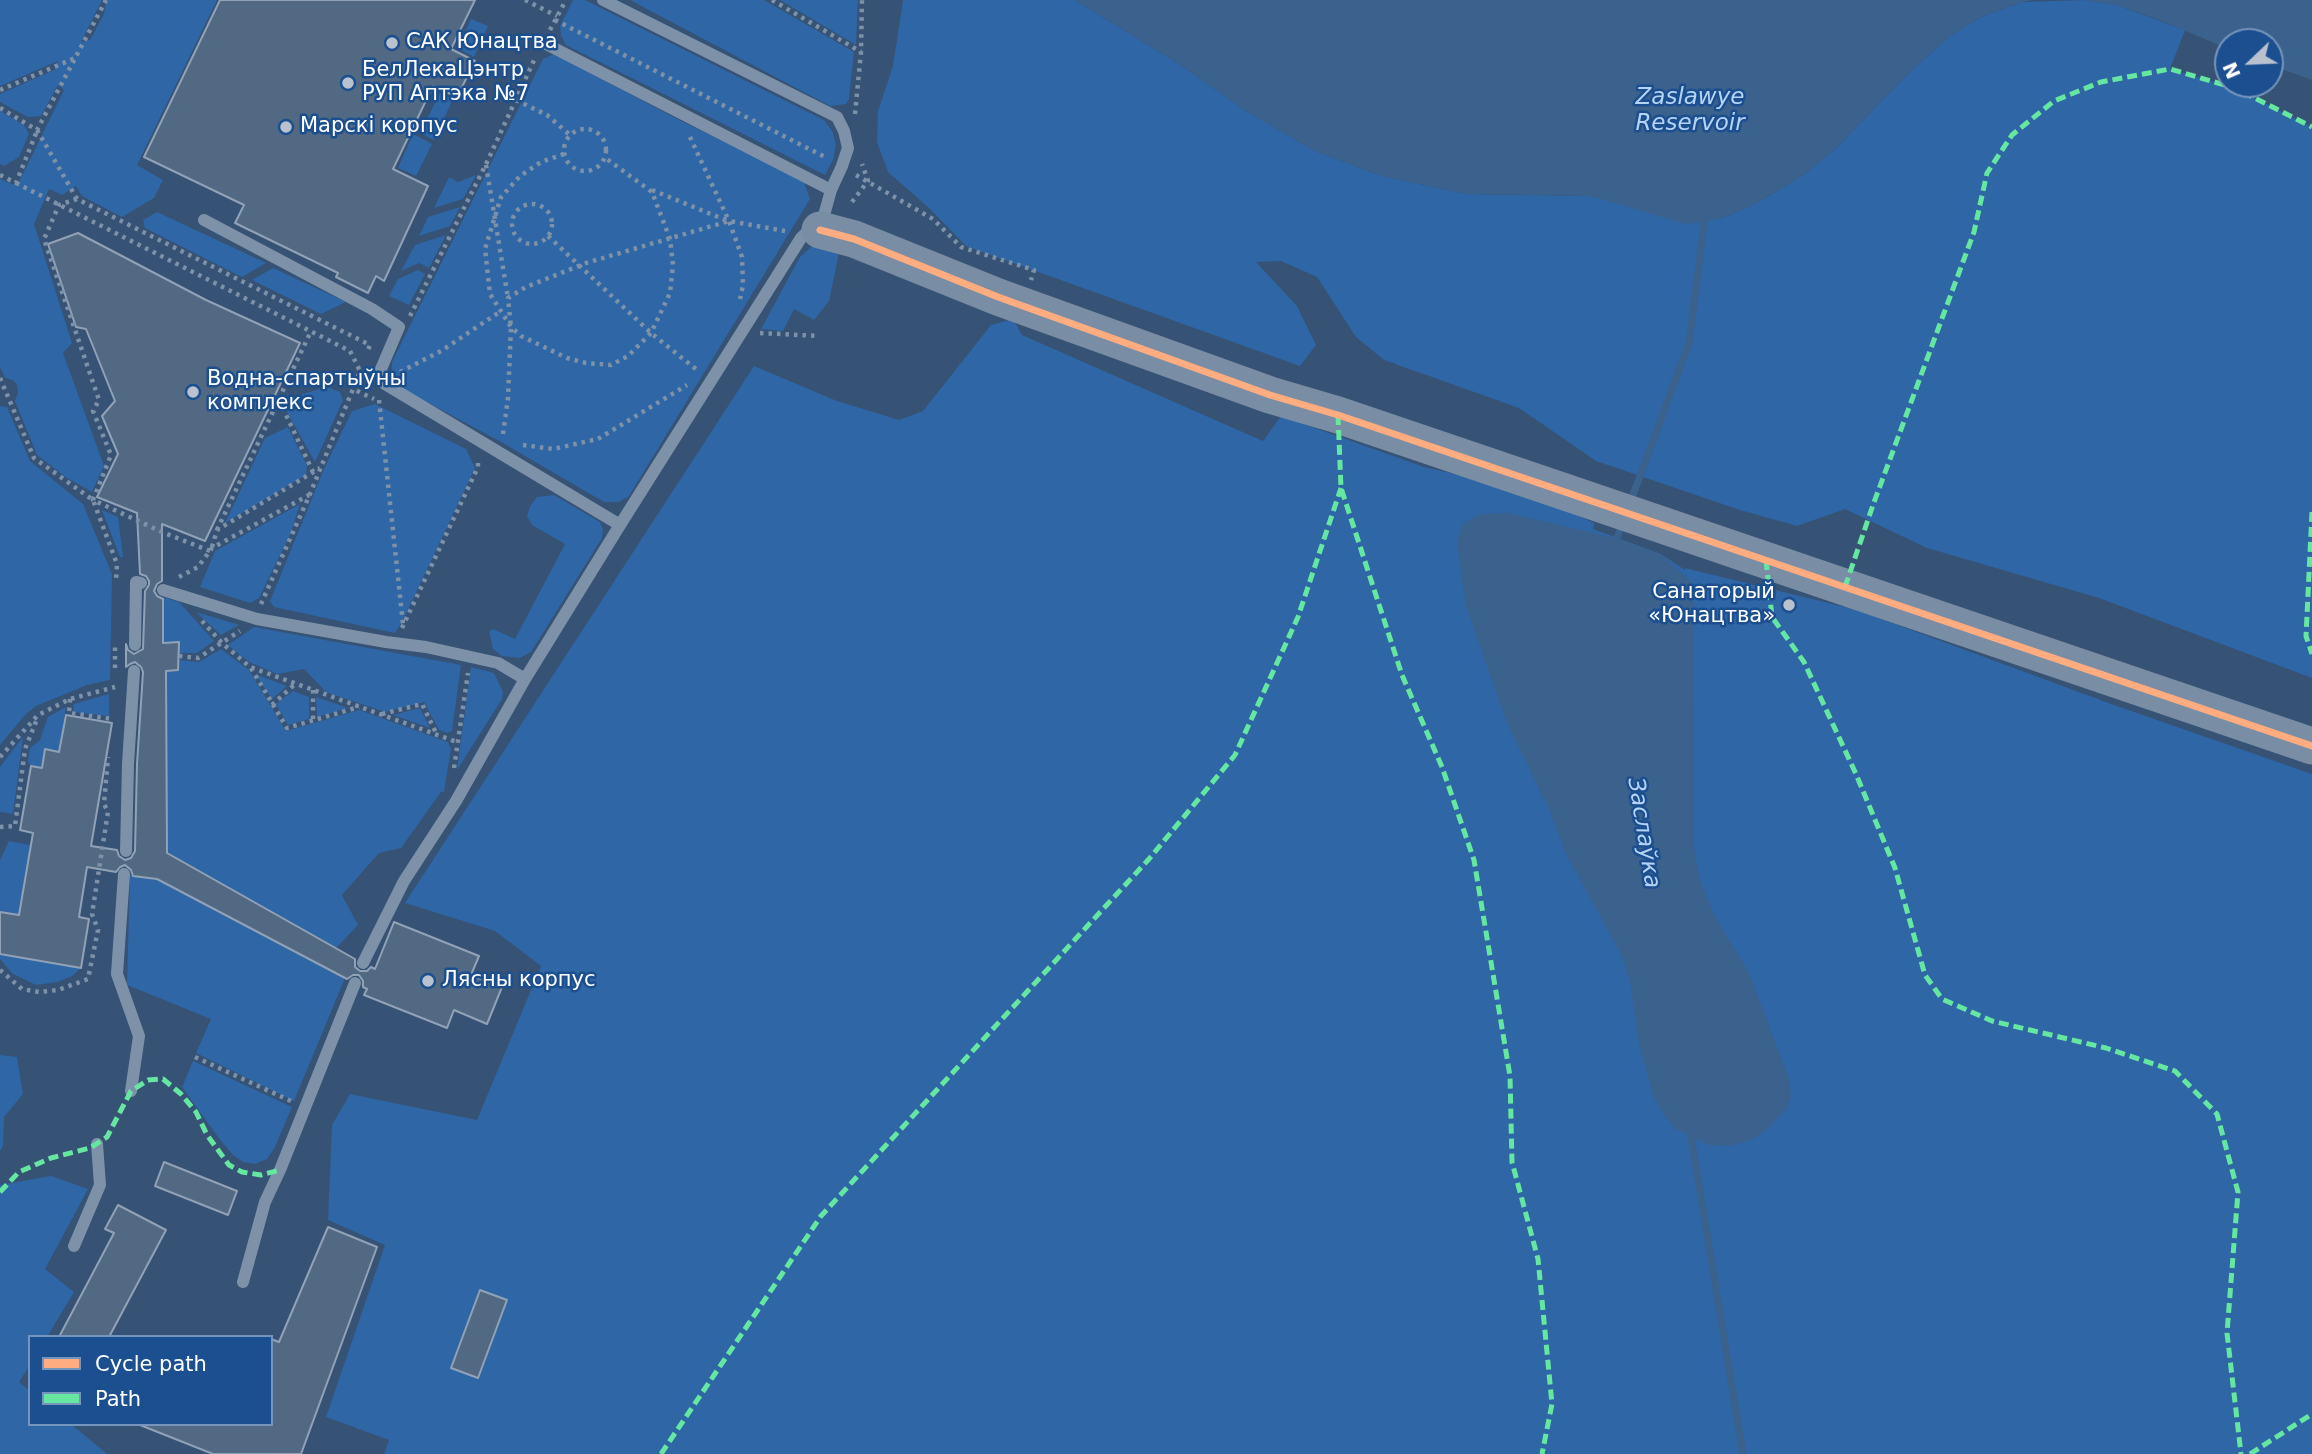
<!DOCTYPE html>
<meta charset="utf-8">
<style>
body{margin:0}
#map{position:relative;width:2312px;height:1454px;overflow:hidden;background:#365274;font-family:"DejaVu Sans",sans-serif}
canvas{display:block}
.legend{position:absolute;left:28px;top:1335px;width:245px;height:91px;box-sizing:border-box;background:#1b4f8f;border:2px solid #7695bc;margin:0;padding:9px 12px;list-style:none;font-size:21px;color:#fff}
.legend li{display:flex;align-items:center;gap:14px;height:35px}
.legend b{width:35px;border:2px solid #7695bc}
.north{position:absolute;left:2214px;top:28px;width:70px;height:70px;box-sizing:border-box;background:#1b4f8f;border:2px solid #7695bc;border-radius:50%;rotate:247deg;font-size:19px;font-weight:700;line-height:28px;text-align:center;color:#fff}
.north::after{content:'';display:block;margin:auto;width:24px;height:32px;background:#b9c2ce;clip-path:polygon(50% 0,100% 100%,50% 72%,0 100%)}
</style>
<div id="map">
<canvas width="2312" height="1454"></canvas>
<ul class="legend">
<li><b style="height:9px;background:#ffac80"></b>Cycle path</li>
<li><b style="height:9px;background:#66e7a1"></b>Path</li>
</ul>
<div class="north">N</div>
</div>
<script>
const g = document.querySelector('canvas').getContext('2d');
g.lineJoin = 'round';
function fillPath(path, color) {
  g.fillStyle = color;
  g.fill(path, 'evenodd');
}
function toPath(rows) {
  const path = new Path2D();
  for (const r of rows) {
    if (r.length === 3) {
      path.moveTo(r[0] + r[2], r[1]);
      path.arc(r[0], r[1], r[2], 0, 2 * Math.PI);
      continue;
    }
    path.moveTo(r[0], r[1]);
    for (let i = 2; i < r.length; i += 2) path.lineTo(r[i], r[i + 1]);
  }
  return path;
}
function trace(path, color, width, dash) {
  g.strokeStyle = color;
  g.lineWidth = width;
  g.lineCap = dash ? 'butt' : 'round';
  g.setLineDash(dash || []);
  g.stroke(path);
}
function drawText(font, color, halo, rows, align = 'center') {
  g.font = font + ' "DejaVu Sans",sans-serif';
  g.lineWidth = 5;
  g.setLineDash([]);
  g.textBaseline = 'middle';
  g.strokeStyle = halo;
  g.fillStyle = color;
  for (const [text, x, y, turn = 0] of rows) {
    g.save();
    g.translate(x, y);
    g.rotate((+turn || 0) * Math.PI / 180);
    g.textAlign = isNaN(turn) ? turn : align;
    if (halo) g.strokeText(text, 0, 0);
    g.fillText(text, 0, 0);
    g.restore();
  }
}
const green = toPath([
 [0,0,102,0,81,42,90,40,104,14,106,0,217,0,137,165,163,180,154,198,122,217,82,196,76,186,62,195,49,189,34,224,72,343,63,353,104,466,92,492,67,478,37,455,15,401,18,393,17,385,13,380,5,378,0,367,0,179,17,186,64,90,58,85,41,116,28,117,0,102,0,94,56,69,58,61,0,86],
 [573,0,585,0,824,120,833,132,836,145,833,160,825,175,566,45,561,36,560,26],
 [630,0,764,0,854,52,849,99,846,104,830,106],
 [780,0,858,0,856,45],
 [903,0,1075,0,1179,64,1246,111,1315,151,1382,176,1466,194,1591,196,1621,204,1720,219,1757,203,1802,176,1835,149,1912,70,1950,36,1981,17,2022,2,2085,0,2117,5,2185,30,2170,69,2235,88,2312,127,2312,678,2099,598,1927,548,1845,509,1797,526,1740,510,1596,461,1519,408,1384,360,1356,337,1317,277,1281,261,1256,262,1297,306,1316,345,1300,366,966,246,929,208,888,172,877,142,878,111,893,66],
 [471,19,488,26,474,57,457,48],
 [554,54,683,122,803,179,810,199,629,496,619,502,604,502,501,442,399,387,392,376,392,362,543,59],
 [440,93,453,99,434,140,416,131,423,117,427,119],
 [0,111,24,125,29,134,19,157,4,166,0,164],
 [413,134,432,144,416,176,398,168],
 [476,175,463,199,434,208,449,177,458,182],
 [460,207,450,226,419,236,428,217],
 [157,212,266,263,242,277,145,228,143,220],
 [446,235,429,268,419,263,401,271,415,245],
 [820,246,839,253,829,301,814,320,794,309,783,331,761,329,800,257,811,247],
 [273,268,346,302,321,314,252,280],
 [418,270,425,274,409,305,389,296,398,279],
 [1013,319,1022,335,1263,441,1281,416,1424,467,1516,488,1594,523,1593,529,1661,554,1685,570,1685,568,1857,610,2114,705,2312,774,2312,1454,384,1454,389,1440,326,1417,385,1245,328,1220,332,1125,350,1094,477,1120,541,966,495,931,405,903,754,366,837,401,899,420,923,411,991,325],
 [327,387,340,392,343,400,315,462,287,412,292,397],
 [375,404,466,449,475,468,402,622,395,633,274,607,270,601,324,469,352,411],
 [0,406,7,407,30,461,83,504,112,574,110,680,87,685,36,706,26,714,0,745],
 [288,427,307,466,306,475,225,523,265,438],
 [554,495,600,522,603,530,602,538,531,652,520,658,502,656,493,649,489,631,493,629,515,639,565,544,532,525,527,516,530,506,537,497],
 [300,504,290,535,259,598,250,603,200,587,215,551],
 [102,510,118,517,123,557,120,557],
 [163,597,179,602,214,641,197,653,179,653,179,642,163,643],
 [196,612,239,625,221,635],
 [254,627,461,665,452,731,447,733,439,730,424,702,385,712,326,692,304,669,277,674,249,662,228,645],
 [221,649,249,670,286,731,359,710,448,742,451,749,444,792,441,792,401,848,379,853,342,895,358,925,336,948,167,853,166,671,178,670,179,660,199,662],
 [471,667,494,673,503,692,502,699,457,770],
 [255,674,287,686,272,699],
 [293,691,309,697,309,719,288,725,276,704],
 [109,694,109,716,73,712,74,704],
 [316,697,348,708,317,717],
 [66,707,59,752,45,750,42,768,31,768,28,761,30,748,40,740,48,717],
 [420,708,430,728,393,715],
 [23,737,13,814,0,812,0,767],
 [9,841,31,845,19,915,1,912,0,917,0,860],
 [130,875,157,879,345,978,294,1101,196,1053,211,1019,127,985],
 [0,954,38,960,81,968,72,976,57,982,36,985,13,974,0,959],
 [0,1055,17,1057,23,1094,4,1117,3,1146,0,1151],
 [193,1061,292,1107,274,1149,267,1159,255,1164,243,1162,233,1155,218,1137,182,1087],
 [51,1176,88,1189,45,1269,74,1292,47,1337,30,1337,30,1365,19,1382,30,1391,30,1424,71,1424,107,1454,0,1454,0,1185]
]);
const water = toPath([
 [1075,0,2033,0,2022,2,1981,17,1950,36,1912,70,1835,149,1802,176,1757,203,1720,219,1685,224,1591,196,1466,194,1382,176,1315,151,1246,111,1179,64],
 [2085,0,2312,0,2312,80,2270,65,2270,42,2228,42,2228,49,2165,22,2117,5],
 [1508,513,1623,540,1661,554,1693,584,1694,848,1700,881,1714,915,1749,973,1789,1079,1791,1096,1786,1109,1767,1130,1749,1141,1728,1146,1708,1145,1676,1129,1664,1115,1653,1095,1639,1043,1630,981,1622,956,1565,852,1549,809,1507,723,1466,606,1457,542,1463,524,1481,514]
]);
const stream = toPath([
 [1630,503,1689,343,1704,223],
 [1614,546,1623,521],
 [1690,1130,1743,1454]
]);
const building = toPath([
 [220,0,475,0,451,49,475,61,457,97,433,86,393,169,428,186,384,281,376,276,368,293,336,277,338,273,235,223,244,205,144,157,220,0],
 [78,233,206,300,300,343,205,541,162,524,162,581,157,584,154,591,157,596,163,599,163,643,179,642,178,670,166,671,167,853,355,959,355,967,360,971,367,971,371,967,375,969,394,922,479,956,471,975,502,987,487,1024,454,1010,447,1028,364,995,367,989,363,987,363,981,359,975,353,975,347,979,157,879,133,876,131,870,125,865,120,867,116,872,87,867,79,917,89,919,81,968,0,954,0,912,19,915,33,833,20,830,31,766,42,768,45,749,59,752,66,715,112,723,91,846,117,850,119,856,125,860,131,858,135,851,137,764,143,672,141,667,135,662,130,664,126,667,126,644,128,650,134,654,143,649,145,591,149,585,149,581,146,576,140,574,137,513,97,497,118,454,102,416,115,401,86,329,76,327,48,244,78,233],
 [164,1162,237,1191,228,1215,155,1186,164,1162],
 [118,1205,166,1230,109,1337,59,1337,114,1233,105,1229,118,1205],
 [328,1227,377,1247,301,1454,213,1454,140,1425,271,1424,271,1339,279,1342,328,1227],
 [480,1290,507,1300,478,1378,451,1368,480,1290]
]);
const path = toPath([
 [525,0,557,16],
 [772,0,861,52],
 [555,20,827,158],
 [550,30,566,0],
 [0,90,75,58],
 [516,100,547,115,570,135],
 [0,108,37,130,106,0],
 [855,114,861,52,862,0],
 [585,150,21],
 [37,130,77,199,370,345,368,350],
 [690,137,729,221,742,257,743,285,740,299],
 [564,154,541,162,520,176,501,197,485,249,490,294,511,327,521,336,567,358,586,363,611,365,628,356,651,333,670,293,673,265,670,239,652,192,604,157],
 [486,165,508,298],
 [0,175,16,183,37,131],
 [856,175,933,219,961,247,1034,270,1031,280],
 [16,183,350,351,360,371,353,389],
 [652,190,728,221],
 [77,199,59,205,44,239,99,400,93,411,111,455,93,500,162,532,210,551],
 [852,202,868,181,862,164],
 [532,224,20],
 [548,236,651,333,697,370],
 [410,316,487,162,536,56],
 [760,333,819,336],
 [400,372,441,351,501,311],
 [0,378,34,458,93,500,117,564,116,580],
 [279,400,313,472],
 [379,400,403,624],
 [503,434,508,398,511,327,508,298,526,287,586,263,729,221,785,231],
 [523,445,553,449,598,439,687,385],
 [217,530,311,331],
 [212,547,217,530,320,468],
 [179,577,198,567,212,548,309,495],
 [261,604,310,494,353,389,374,399],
 [202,621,222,643,250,667,457,742],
 [402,628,478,467,478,458],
 [179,656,198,658,240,631],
 [115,668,115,645],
 [251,668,287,728,359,707],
 [313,690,313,721],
 [70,699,69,713,112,719],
 [272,705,295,684],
 [382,714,422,704,437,735],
 [0,757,38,715,70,699,115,687],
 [454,768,468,673],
 [0,827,15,826,25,749,37,719],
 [0,970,22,989,39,992,58,990,88,979,98,930,92,914,108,812,104,804,108,757],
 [195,1057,291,1101]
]);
const lane = toPath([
 [603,0,837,117,844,131,848,148,842,166,831,190],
 [204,220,372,309,399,327,381,369,385,384,620,525],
 [163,590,257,619,386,642,426,647,498,663,525,679],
 [135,645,136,582,141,583],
 [126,851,128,764,134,671],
 [124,874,117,974,139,1036,131,1091],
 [363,963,404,881,456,801,525,679,620,525,801,238,810,229,820,230,831,190,544,43],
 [74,1246,100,1185,97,1144],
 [243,1282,265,1202,280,1170,355,983]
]);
const secondary = toPath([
 [820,230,854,239,998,297,1270,395,1338,415,1568,493,2312,746]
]);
const quiet = toPath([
 [1338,415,1341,488,1402,675,1442,767,1474,860,1510,1076,1512,1162,1538,1259,1552,1404,1542,1454],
 [2312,512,2306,636,2312,654],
 [1766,560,1772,617,1804,662,1856,774,1895,868,1925,975,1942,999,1992,1021,2106,1048,2175,1071,2217,1114,2238,1192,2227,1333,2241,1454],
 [1845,587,1873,505,1974,232,1987,173,2012,135,2054,101,2101,82,2170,69,2235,88,2312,127],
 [0,1192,19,1172,51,1158,90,1148,107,1137,131,1091,148,1080,163,1079,181,1094,196,1112,207,1135,229,1165,242,1172,261,1175,280,1170],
 [661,1454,821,1216,1149,859,1235,755,1298,617,1341,488],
 [2250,1454,2312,1414]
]);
const cycleway = toPath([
 [820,230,854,239,998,297,1270,395,1338,415,1568,493,2312,746]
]);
const markers = [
 [392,43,7,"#b9c2ce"],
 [348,83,7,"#b9c2ce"],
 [286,127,7,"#b9c2ce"],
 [193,392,7,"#b9c2ce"],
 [1789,605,7,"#b9c2ce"],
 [428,981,7,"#b9c2ce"]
];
const poiNames = [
 ["САК Юнацтва",406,43],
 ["БелЛекаЦэнтр",362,71],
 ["РУП Аптэка №7",362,95],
 ["Марскі корпус",300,127],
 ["Водна-спартыўны",207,380],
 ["комплекс",207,404],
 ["Санаторый",1775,593,"right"],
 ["«Юнацтва»",1775,617,"right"],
 ["Лясны корпус",442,981]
];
const waterNames = [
 ["Zaslawye",1690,98],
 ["Reservoir",1690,124],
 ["Заслаўка",1643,833,81]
];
fillPath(green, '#2f66a5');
fillPath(water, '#3b618d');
trace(stream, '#3b618d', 7);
fillPath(building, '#526984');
trace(building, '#92a2b6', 2);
trace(path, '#7d92a8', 4.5, [3.5, 5]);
trace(lane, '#7d92a8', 12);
trace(secondary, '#798da4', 37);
trace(quiet, '#66e7a1', 5, [10, 5]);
trace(cycleway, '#ffac80', 7);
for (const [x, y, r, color] of markers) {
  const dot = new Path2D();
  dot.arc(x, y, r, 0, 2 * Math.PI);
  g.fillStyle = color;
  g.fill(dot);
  trace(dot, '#1b4f8f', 2.5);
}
drawText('21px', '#fff', '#1b4f8f', poiNames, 'left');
drawText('italic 23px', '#b5d3f5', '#1b4f8f', waterNames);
</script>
